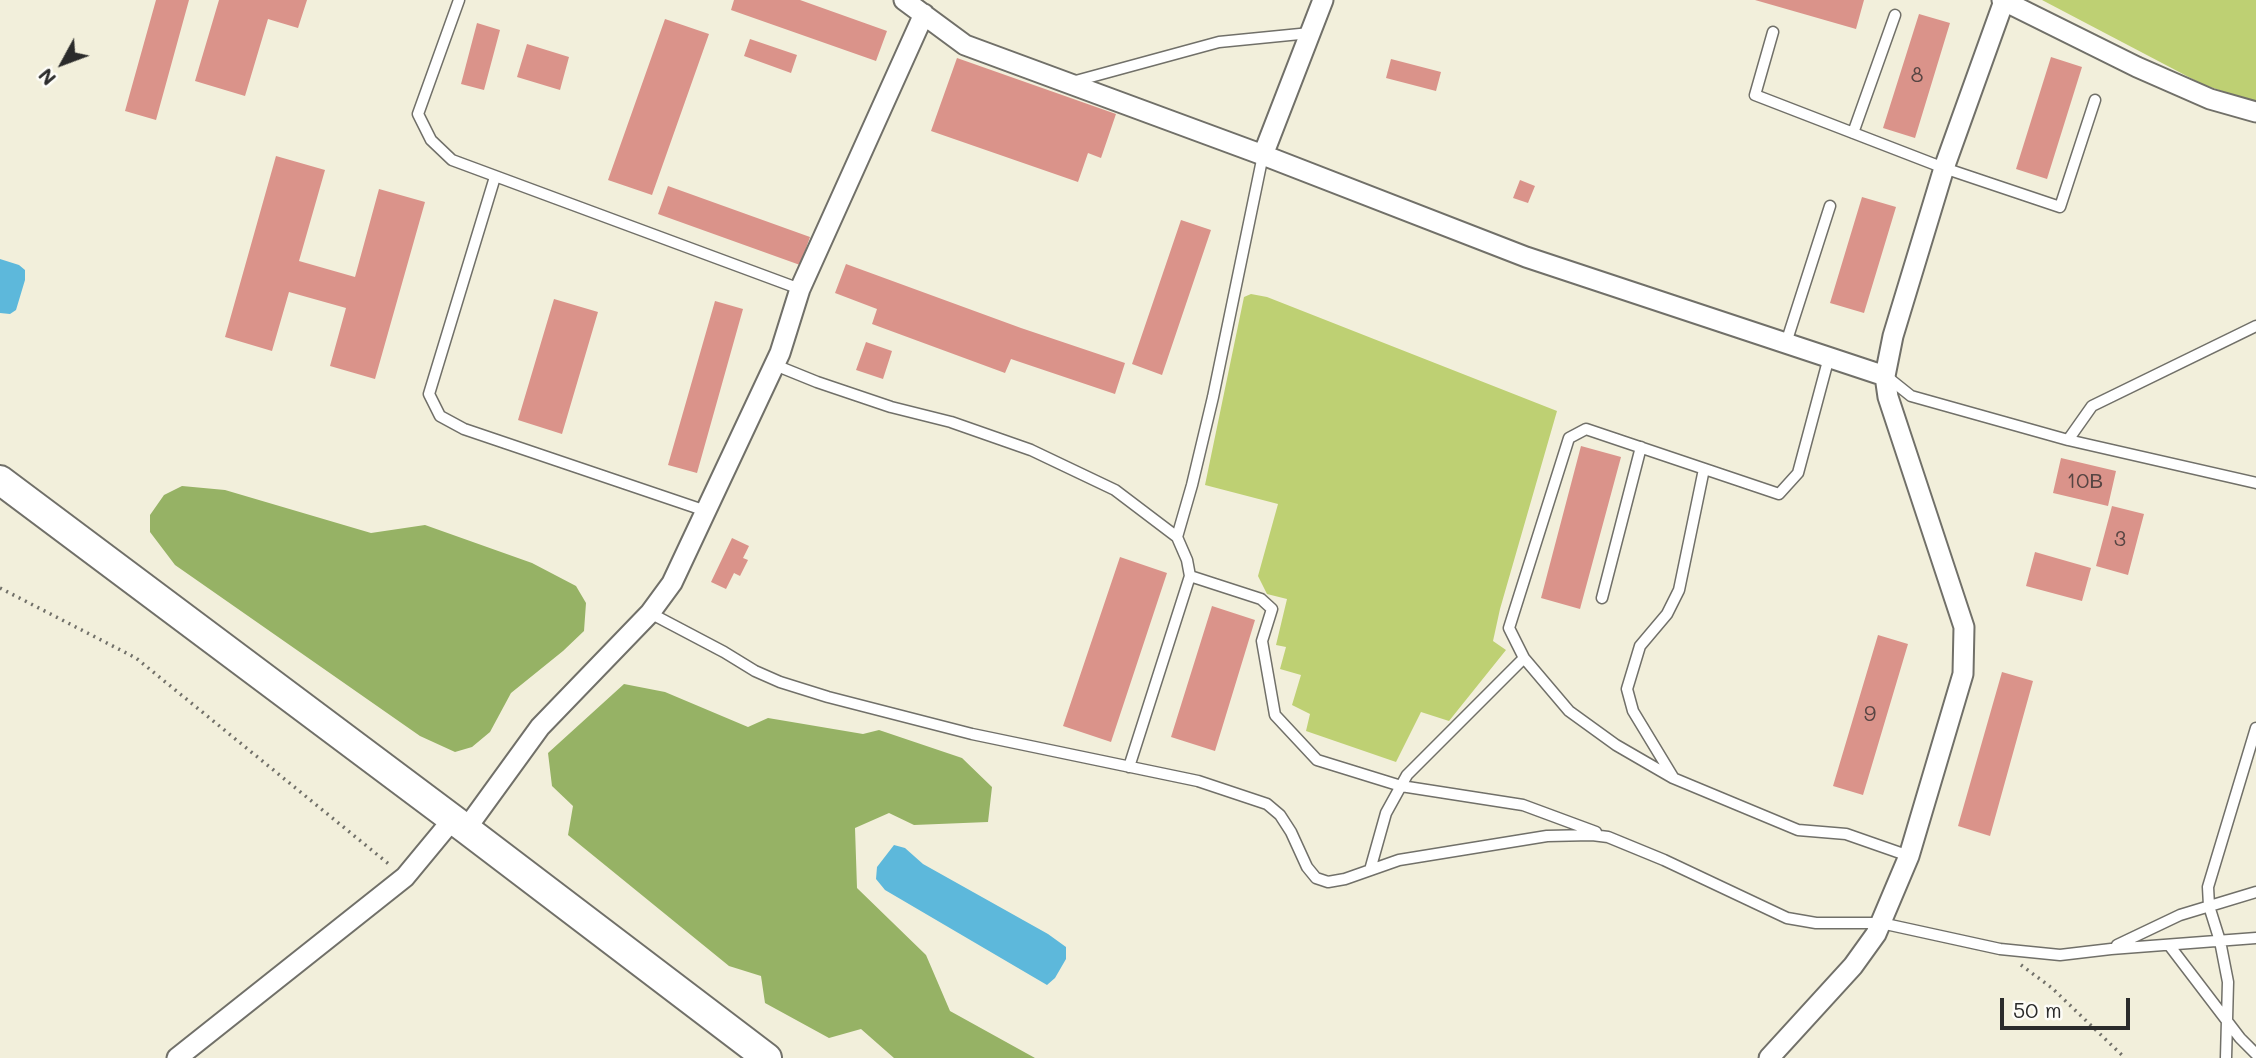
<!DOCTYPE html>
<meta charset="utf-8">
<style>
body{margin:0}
#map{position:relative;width:2256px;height:1058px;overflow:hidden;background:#f2efdb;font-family:Mali,sans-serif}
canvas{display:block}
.north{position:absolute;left:28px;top:28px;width:70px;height:70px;-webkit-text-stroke:5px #fdfcf7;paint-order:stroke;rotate:229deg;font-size:19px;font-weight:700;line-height:28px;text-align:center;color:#2b2b2b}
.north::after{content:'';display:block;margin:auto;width:24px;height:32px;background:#2b2b2b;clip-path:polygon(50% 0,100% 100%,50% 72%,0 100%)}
.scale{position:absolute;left:2000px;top:998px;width:130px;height:32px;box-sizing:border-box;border:4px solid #2b2b2b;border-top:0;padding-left:9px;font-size:21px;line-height:24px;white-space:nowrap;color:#2b2b2b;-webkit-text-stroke:5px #fdfcf7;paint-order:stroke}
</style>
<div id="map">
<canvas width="2256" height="1058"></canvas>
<div class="north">N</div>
<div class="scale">50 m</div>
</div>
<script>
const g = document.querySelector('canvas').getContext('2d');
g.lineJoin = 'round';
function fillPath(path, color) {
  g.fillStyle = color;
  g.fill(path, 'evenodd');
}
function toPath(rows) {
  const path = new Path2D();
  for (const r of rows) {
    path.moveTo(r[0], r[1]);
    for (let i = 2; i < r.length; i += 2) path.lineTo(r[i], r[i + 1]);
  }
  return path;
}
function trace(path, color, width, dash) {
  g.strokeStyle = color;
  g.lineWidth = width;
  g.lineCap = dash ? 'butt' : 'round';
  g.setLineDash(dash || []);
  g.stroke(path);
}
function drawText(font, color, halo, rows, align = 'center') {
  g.font = font + ' Mali,sans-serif';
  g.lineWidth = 7;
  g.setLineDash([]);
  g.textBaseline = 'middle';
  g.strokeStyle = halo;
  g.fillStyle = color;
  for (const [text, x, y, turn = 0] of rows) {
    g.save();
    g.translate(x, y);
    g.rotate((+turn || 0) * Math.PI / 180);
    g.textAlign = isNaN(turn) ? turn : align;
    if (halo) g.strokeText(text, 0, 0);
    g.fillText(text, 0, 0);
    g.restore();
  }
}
const green = toPath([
 [2042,0,2256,0,2256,103,2202,84],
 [1251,294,1267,297,1557,411,1500,609,1493,641,1506,650,1449,721,1421,712,1396,762,1306,731,1310,714,1292,705,1301,675,1280,669,1286,647,1276,645,1287,599,1267,594,1258,576,1278,504,1205,485,1244,297]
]);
const forest = toPath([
 [182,486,225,490,371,533,425,525,532,563,576,586,586,603,584,631,563,651,511,693,490,732,472,747,455,752,420,736,175,565,150,532,150,515,164,495],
 [624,684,665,692,748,727,768,718,863,734,879,730,962,758,992,787,988,822,914,825,889,813,855,828,857,888,926,955,950,1011,1035,1058,894,1058,861,1029,829,1038,765,1003,761,976,729,966,568,835,573,806,552,786,548,753]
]);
const water = toPath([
 [0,259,19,265,25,270,25,280,16,310,10,314,0,313],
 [894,845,905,848,923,864,1048,934,1066,947,1066,959,1055,978,1047,985,885,890,876,879,877,867]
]);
const building = toPath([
 [156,0,189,0,156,120,125,111],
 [219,0,307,0,298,28,268,19,245,96,195,81],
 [734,0,800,0,887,31,876,61,731,10],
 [1755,0,1864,0,1856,29],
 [1919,14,1950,23,1915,138,1883,128],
 [665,19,709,34,652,195,608,180],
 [477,23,500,30,484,90,461,84],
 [750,39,797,55,791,73,744,56],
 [527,44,569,57,560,90,517,77],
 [2051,57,2082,67,2047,179,2016,169],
 [957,58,1116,114,1101,158,1088,153,1078,182,931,131],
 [1391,59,1441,72,1436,91,1386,78],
 [276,156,325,170,299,261,355,277,379,189,425,202,375,379,330,366,346,308,289,292,272,351,225,337],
 [1520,180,1535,186,1528,203,1513,198],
 [668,186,810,237,800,265,658,214],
 [1862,197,1896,207,1864,313,1830,303],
 [1181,220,1211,230,1162,375,1132,364],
 [846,264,1021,328,1125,363,1115,394,1011,359,1005,373,872,324,877,309,835,293],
 [554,299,598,312,562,434,518,420],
 [715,301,743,309,697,473,668,465],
 [866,342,892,351,883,379,856,370],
 [1581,446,1621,457,1580,609,1541,598],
 [2061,458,2116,471,2108,506,2053,493],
 [2112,506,2144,514,2128,575,2096,566],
 [732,538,749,546,743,558,748,560,740,576,734,573,726,589,711,582],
 [2035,552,2091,568,2082,601,2026,586],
 [1120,557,1167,573,1111,742,1063,726],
 [1212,606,1255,620,1215,751,1171,737],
 [1878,635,1908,644,1863,795,1833,786],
 [2002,672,2033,681,1990,836,1958,826]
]);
const path = toPath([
 [0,588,136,658,390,865],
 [2021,965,2052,988,2125,1058]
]);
const service = toPath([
 [459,0,418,114,431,140,452,160,800,289],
 [1773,32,1755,95,1944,168,2060,207,2095,100],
 [1072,82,1219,42,1310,33],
 [1853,133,1895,15],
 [495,177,429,394,440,416,464,429,706,511],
 [1786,343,1830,206],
 [1829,357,1798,473,1779,494,1586,429,1569,438,1509,628,1524,658,1569,711,1616,745,1673,778,1798,830,1846,834,1909,856],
 [775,365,817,382,891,407,951,422,1031,450,1115,490,1177,537,1187,560,1190,576,1129,767],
 [1886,376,1911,396,2068,440,2256,483],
 [2068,440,2092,406,2256,326],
 [1177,537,1192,485,1213,397,1263,155],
 [1190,576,1261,599,1272,609,1262,641,1275,715,1317,760,1401,786,1523,805,1596,832],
 [1602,598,1641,447],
 [650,613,724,652,755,671,780,682,828,697,972,734,1198,781,1267,804,1280,815,1291,832,1307,867,1316,878,1328,882,1345,879,1399,860,1547,836,1592,835,1608,837,1664,860,1787,918,1816,923,1881,923,2000,949,2060,955,2111,949,2256,938],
 [1673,777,1633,711,1627,689,1640,646,1667,614,1679,590,1704,469],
 [1370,870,1386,813,1407,775,1524,658],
 [2117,945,2180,915,2256,892],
 [2169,945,2240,1038,2256,1054],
 [2226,1058,2228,982,2220,941,2209,906,2208,887,2256,728]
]);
const minor = toPath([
 [904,0,965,45,1263,155,1526,257,1885,376],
 [2002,0,2137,67,2210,99,2256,112],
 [1263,155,1323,0],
 [466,829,540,727,650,613,672,583,780,353,800,289,924,14],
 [177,1058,405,877,453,819],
 [1769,1058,1853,966,1876,934,1909,856,1963,674,1964,627,1888,397,1885,376,1893,336,1944,168,2004,1]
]);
const secondary = toPath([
 [0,480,466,829,767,1058]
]);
const numberNames = [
 ["8",1917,76],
 ["10В",2085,482],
 ["3",2120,540],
 ["9",1870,715]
];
fillPath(green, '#bed073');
fillPath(forest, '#96b265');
fillPath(water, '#5db8db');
fillPath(building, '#da938a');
trace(service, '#717069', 13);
trace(minor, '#717069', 23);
trace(secondary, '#717069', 32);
trace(path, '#717069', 3.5, [2, 5]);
trace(service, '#fff', 10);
trace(minor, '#fff', 19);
trace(secondary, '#fff', 28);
drawText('21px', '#574543', null, numberNames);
</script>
